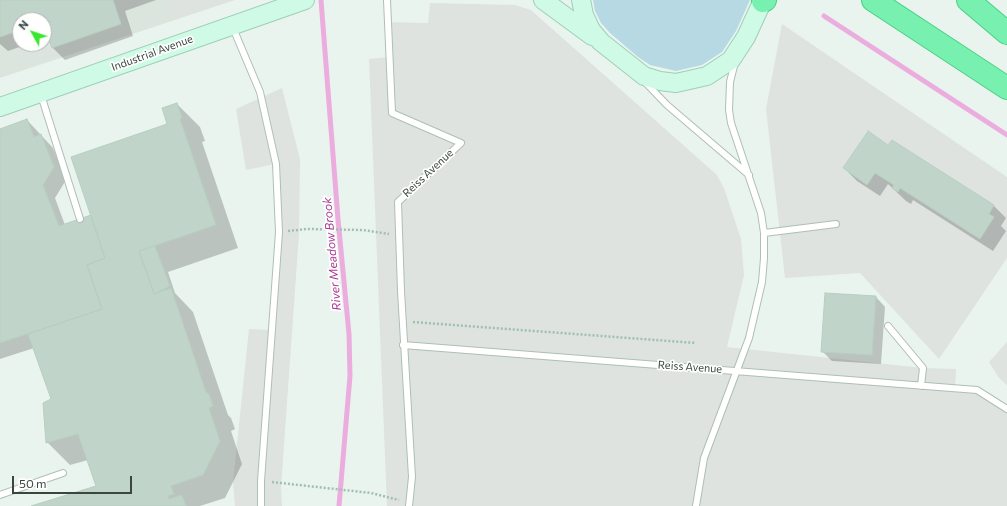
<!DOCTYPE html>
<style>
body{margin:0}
#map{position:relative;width:1007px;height:506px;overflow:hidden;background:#eaf4ef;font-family:Commissioner,sans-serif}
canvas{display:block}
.north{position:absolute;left:12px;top:12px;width:40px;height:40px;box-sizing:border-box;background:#fff;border:1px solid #b0b5b2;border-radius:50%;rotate:310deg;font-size:11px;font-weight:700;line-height:16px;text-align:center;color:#39473f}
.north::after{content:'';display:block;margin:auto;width:14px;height:18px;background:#38e72e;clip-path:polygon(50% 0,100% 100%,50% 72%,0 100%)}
.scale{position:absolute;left:12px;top:476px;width:120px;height:18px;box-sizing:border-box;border:2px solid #39473f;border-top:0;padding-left:5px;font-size:12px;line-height:14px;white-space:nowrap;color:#39473f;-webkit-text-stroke:3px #fff;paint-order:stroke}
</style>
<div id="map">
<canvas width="1007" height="506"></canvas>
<div class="north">N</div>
<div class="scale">50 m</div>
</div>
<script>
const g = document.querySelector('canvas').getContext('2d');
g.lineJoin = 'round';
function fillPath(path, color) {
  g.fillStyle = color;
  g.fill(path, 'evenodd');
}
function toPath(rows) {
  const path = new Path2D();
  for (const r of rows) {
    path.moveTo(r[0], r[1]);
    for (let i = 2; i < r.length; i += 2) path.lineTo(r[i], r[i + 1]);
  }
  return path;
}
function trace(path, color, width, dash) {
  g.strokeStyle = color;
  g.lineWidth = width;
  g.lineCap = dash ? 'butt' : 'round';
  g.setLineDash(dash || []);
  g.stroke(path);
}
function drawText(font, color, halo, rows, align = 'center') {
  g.font = font + ' Commissioner,sans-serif';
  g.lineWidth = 3.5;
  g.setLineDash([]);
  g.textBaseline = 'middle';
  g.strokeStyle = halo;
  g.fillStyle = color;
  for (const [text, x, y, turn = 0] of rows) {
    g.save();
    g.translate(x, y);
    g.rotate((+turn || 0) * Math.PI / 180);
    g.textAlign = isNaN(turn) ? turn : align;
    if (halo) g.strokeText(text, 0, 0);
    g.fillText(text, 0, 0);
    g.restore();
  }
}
const industrial = toPath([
 [0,0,235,0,0,78],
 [20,20,44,20,44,44,20,44]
]);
const green = toPath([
 [593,0,750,0,736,31,722,52,702,65,676,71,650,65,638,57,610,33,601,23,595,11]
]);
const parking = toPath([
 [170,0,228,0,177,19],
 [430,3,515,5,531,10,717,175,724,188,741,239,744,275,727,347,923,368,956,369,955,389,977,390,1007,409,1007,506,387,506,369,59,389,57,387,22,428,23],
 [782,24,1007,177,1007,258,939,359,860,273,785,278,766,109],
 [867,131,888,145,892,140,994,205,989,214,994,217,980,239,900,188,898,192,892,188,894,185,875,173,867,184,843,169],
 [282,88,300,159,299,234,281,487,282,506,235,506,233,482,249,329,271,330,279,232,275,164,246,170,236,109],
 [1007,342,1007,385,999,378,989,362]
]);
const shadow = toPath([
 [0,0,156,0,125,11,133,36,65,60,53,48,49,37,44,39,44,20,20,20,20,44,28,44,8,51,0,44],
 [177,104,200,127,205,141,202,142,238,248,168,272,175,293,193,312,228,415,231,418,235,429,231,431,242,464,225,498,200,506,34,506,97,486,88,460,70,465,47,442,52,400,34,348,0,359,0,130,27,120,53,148,66,180,55,198,65,225,92,216,168,124],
 [889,147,994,206,1006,218,1001,226,1006,231,993,251,913,200,911,204,906,201,888,184,880,196,857,181,844,168],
 [876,297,885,307,881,364,832,361,822,351]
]);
const stream = toPath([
 [321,0,338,219,349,334,350,376,339,506],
 [824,16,1007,135]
]);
const building = toPath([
 [0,0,113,0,121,24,52,48,44,26,44,20,20,20,20,30,0,37,0,0],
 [177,103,182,118,180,119,216,225,139,251,154,294,171,288,206,392,209,394,213,406,209,408,220,441,203,475,171,486,174,494,168,496,169,499,182,495,186,506,31,506,96,486,78,434,46,443,43,403,51,399,28,334,102,309,87,265,105,258,71,157,167,124,162,108,177,103],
 [27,119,34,137,41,134,54,167,43,185,59,226,91,215,105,258,87,265,102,309,0,343,0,129,27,119],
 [868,131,888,145,892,140,994,205,989,214,994,217,980,239,900,188,898,192,892,188,894,185,875,173,867,185,843,168,868,131],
 [155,246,170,286,154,294,139,251,155,246],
 [825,293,876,296,872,355,821,352,825,293]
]);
const path = toPath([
 [288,231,307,229,363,230,389,234],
 [413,322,696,343],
 [272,482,371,493,399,500]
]);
const service = toPath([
 [387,0,392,113,461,143,398,202,401,291,412,477,409,506],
 [233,28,260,92,276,164,279,232,261,481,261,506],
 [644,81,667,105,749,175],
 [41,95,80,219],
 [764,233,836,224],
 [888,326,923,368,921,386],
 [403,345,977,390,1007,409],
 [0,495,63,473],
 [696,506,704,458,749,338,762,282,764,258,764,233,761,213,731,123,729,110,730,82,735,62]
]);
const secondary = toPath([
 [543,0,592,36],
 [581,0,584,15,591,30,601,42,644,76,660,81,676,83,707,76,731,60,746,37,763,0],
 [0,107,305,0]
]);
const motorway = toPath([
 [873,0,1007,88],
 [968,0,1007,33],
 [763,1,765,0]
]);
const streetNames = [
 ["Industrial Avenue",152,53,-20],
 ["Reiss Avenue",428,173,-43],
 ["Reiss Avenue",690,367,4]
];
const waterNames = [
 ["River Meadow Brook",332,254,-95]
];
fillPath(industrial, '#dce4de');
fillPath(green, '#b7d9e4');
fillPath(parking, '#dee3e0');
fillPath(shadow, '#0003');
trace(stream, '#ebadde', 5);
fillPath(building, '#c1d4c9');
trace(building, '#b5cfbf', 1);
trace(service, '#aebfb5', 8);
trace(secondary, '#9ecfb8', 20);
trace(motorway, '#48d082', 24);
trace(path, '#a0bfae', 2.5, [2, 2]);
trace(service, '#fff', 6);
trace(secondary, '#cefae6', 18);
trace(motorway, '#78f1b0', 22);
drawText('11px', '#39473f', '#fff', streetNames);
drawText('italic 12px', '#aa3b92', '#fff', waterNames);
</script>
